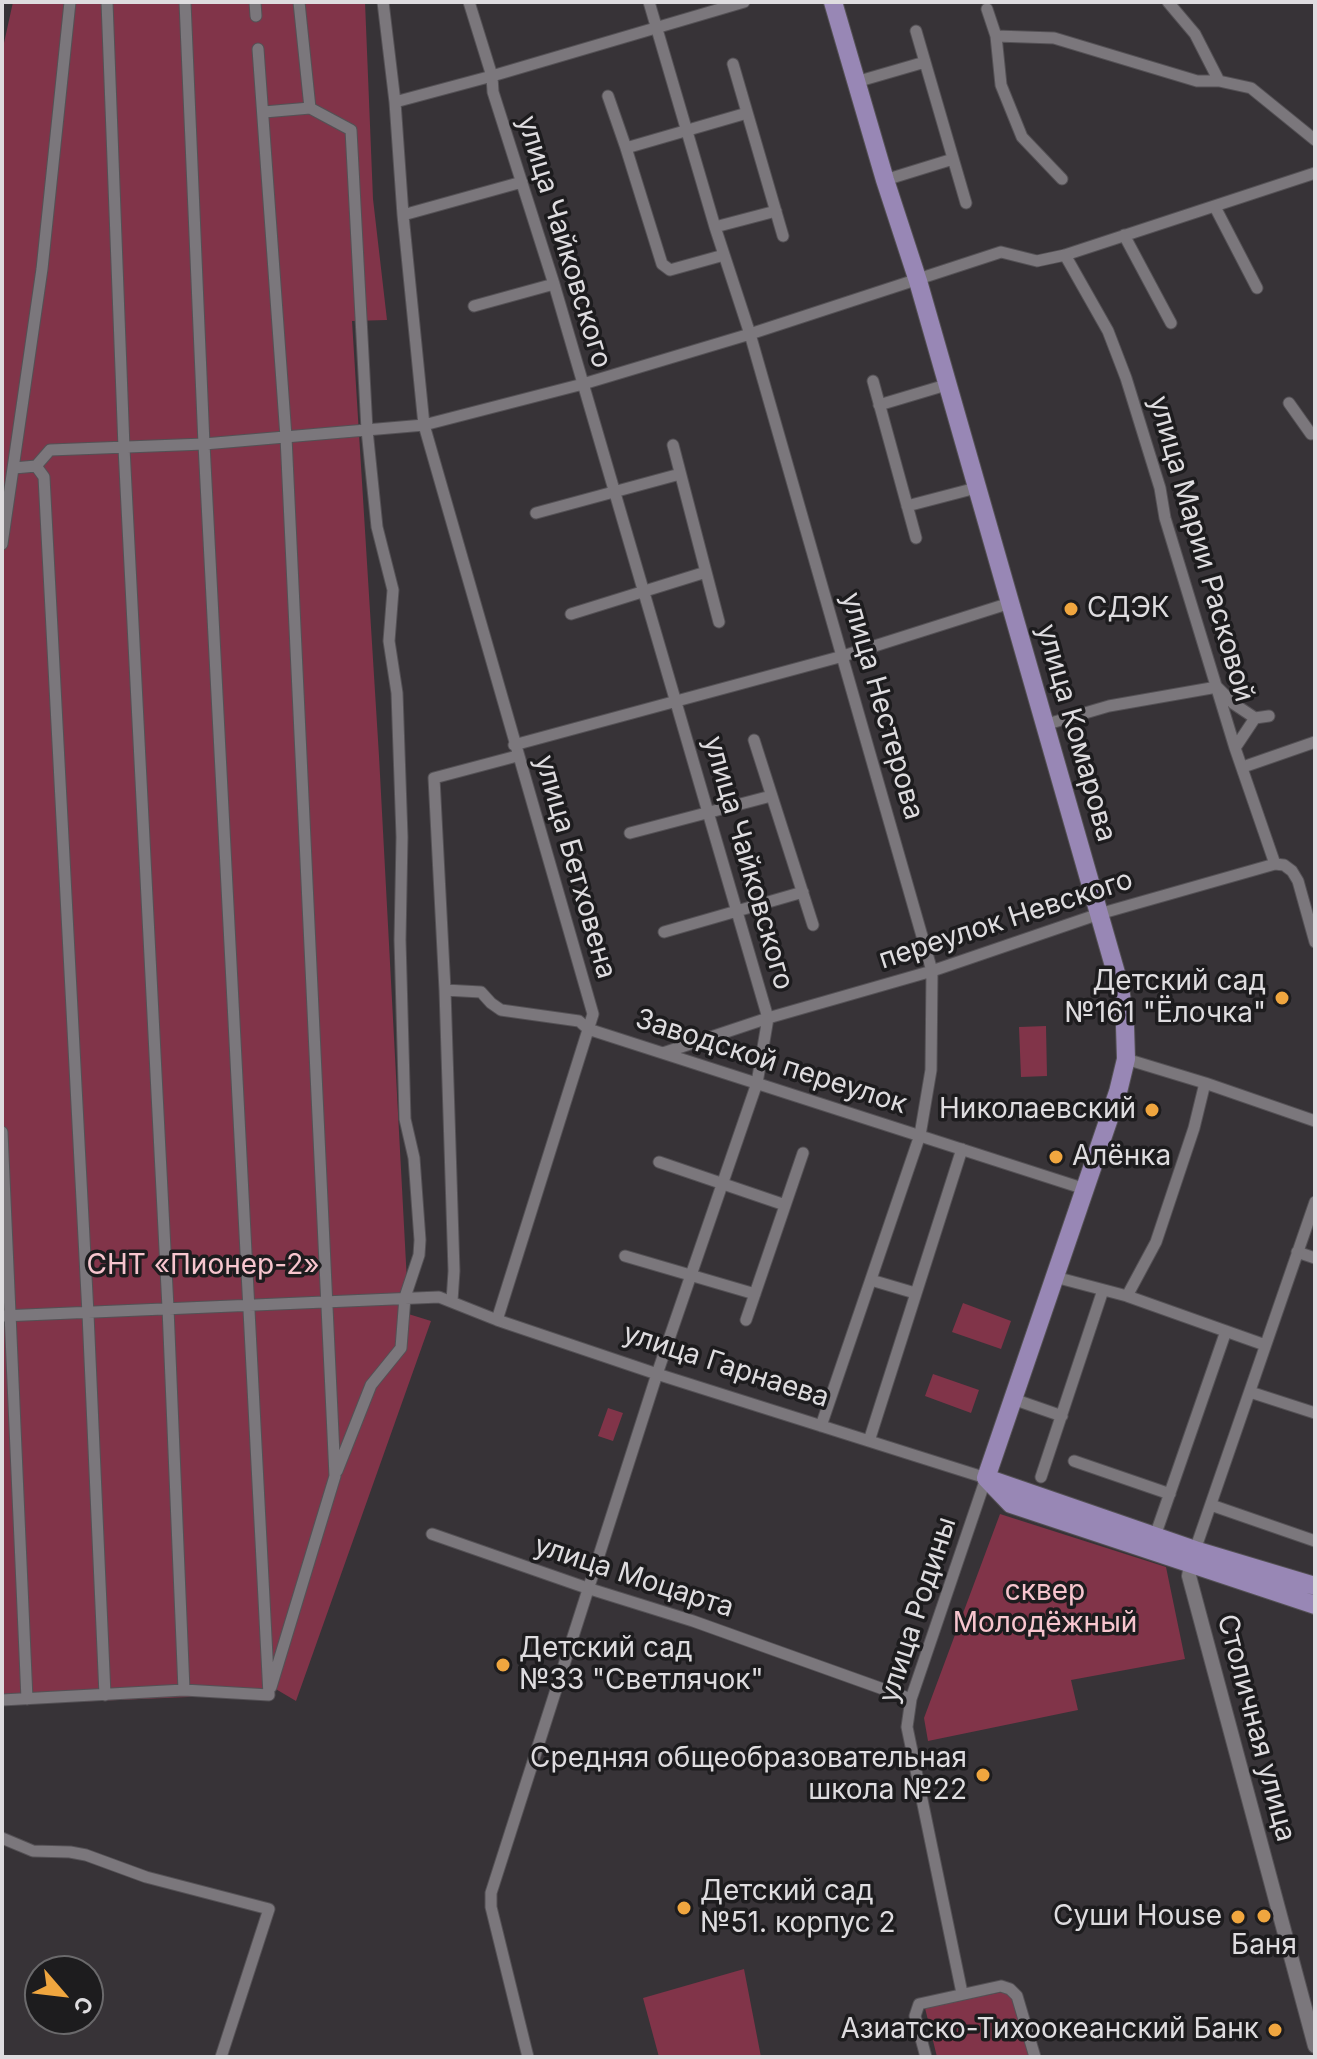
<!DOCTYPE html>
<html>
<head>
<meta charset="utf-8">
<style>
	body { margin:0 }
	#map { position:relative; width:1317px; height:2059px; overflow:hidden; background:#373337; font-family:Inter,sans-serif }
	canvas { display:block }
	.frame { position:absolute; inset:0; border:4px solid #dedcdf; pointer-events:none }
	.north { position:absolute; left:24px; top:1955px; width:80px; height:80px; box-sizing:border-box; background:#1d1c1e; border:2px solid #6a696b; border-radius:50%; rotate:118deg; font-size:22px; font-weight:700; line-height:32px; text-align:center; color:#dedcdf }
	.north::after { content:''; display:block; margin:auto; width:28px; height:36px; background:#f0a63f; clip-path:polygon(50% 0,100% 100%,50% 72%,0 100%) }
</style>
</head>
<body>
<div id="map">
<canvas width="1317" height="2059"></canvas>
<div class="frame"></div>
<div class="north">С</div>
</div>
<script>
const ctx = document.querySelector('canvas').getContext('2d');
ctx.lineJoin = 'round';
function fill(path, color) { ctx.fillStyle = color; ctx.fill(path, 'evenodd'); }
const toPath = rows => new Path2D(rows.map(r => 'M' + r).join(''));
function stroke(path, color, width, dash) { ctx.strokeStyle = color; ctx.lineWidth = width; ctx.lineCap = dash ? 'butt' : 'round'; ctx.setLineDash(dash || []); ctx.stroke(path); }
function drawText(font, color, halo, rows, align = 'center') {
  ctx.font = font + ' Inter,sans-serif'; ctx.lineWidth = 7; ctx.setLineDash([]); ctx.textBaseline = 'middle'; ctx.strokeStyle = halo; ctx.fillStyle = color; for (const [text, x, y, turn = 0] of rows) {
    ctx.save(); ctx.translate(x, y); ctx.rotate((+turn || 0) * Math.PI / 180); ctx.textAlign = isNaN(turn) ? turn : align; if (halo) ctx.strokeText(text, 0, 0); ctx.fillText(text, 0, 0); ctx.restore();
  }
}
fill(toPath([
	[13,2,365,2,373,199,387,320,352,321,379,756,407,1282,402,1312,431,1321,296,1701,274,1688,258,1694,2,1705,2,52],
	[1046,1026,1047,1076,1021,1077,1019,1027],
	[963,1303,1011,1321,1001,1349,952,1332],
	[933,1374,979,1390,971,1413,925,1396],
	[608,1408,623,1413,613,1441,598,1436],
	[1000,1514,1166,1567,1185,1659,1071,1680,1078,1710,928,1741,924,1718],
	[744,1969,761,2057,659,2057,643,1998],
	[1012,1990,1030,2057,937,2057,925,2008]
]), '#813449');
const minor = toPath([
	[107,2,124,448,168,1308,184,1690],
	[185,2,204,444,269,1695],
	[255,2,256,16],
	[299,2,310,108,351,130,367,430,377,527,393,590,389,641,397,693,402,837,400,940,405,1119,414,1158,420,1240,419,1255,405,1297,401,1348,371,1385,337,1471],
	[383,2,395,102,403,215,424,425,593,1014,497,1320],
	[469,2,492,76,493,92,554,284,768,1018,757,1083,657,1374,491,1893,491,1907,528,2057],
	[649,2,715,227,750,334,932,971,931,1070,920,1135,821,1426],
	[1168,2,1195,34,1219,81],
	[987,9,996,36,1001,85,1022,137,1062,179],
	[916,31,966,203],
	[996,36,1054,38,1197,81,1219,81,1251,88,1315,140],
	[258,49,286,437,335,1476,271,1687],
	[733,64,783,236],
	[856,82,925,62],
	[608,96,626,148],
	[395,102,492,76,744,2],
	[264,112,310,108],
	[885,180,953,159],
	[1215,207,1257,288],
	[403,215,522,182],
	[715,227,776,211],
	[1124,235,1171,323],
	[724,255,670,270,662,264,626,148,747,113],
	[1065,255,1108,331,1126,378,1160,488,1165,518,1235,748,1275,864],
	[474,306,554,284],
	[873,381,916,538],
	[1289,403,1311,434],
	[879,405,946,385],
	[673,445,719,622],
	[36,466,44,477,88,1314,105,1695],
	[14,468,36,466,50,450,204,444,424,425,583,384,750,334,1001,252,1037,261,1065,255,1315,173],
	[907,506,976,488],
	[536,513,680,474],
	[2,544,42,269,70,2],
	[571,614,706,572],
	[1044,725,1109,706,1217,687,1234,704,1255,718,1269,716],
	[754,740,813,925],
	[514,745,843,656,1010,603],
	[1235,748,1255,718],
	[1243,767,1315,742],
	[630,833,771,796],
	[664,932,803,892],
	[445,990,481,992,491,1003,501,1010,579,1021,588,1029,1085,1189],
	[663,1053,768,1018,932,971,1099,914,1275,864,1284,865,1292,871,1298,881,1315,942],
	[1126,1059,1205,1083,1315,1121],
	[2,1132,27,1699],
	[659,1162,785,1205],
	[1297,1252,1315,1258],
	[625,1256,755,1294],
	[1055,1277,1127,1296,1265,1345],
	[871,1280,915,1293],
	[1127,1296,1156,1242,1194,1128,1205,1083],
	[452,1301,454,1271,445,990,434,778,517,756],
	[2,1316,439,1297,497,1320,657,1374,986,1478,911,1699,907,1727,962,1993],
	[746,1320,803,1153],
	[1250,1392,1315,1413],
	[1013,1399,1062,1416],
	[869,1441,962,1149],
	[1074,1461,1170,1494],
	[1041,1477,1103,1290],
	[1211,1505,1315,1541],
	[432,1534,587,1588,693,1621,911,1699],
	[1155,1536,1226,1331],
	[1195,1550,1315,1202],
	[2,1700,184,1690,269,1695],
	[2,1838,33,1851,70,1852,86,1855,146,1877,269,1909,221,2057],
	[926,2057,915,2016,919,2004,1001,1986,1010,1989,1017,1996,1035,2057]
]);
const tertiary = toPath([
	[1193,1555,1189,1576,1315,2046]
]);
const primary = toPath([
	[833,2,885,180,918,281,1120,987,1125,1026,1126,1059,1118,1092,986,1478],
	[986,1478,1011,1504,1315,1605],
	[989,1479,1195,1550,1315,1586]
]);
stroke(minor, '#545155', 13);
stroke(tertiary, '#545155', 16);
stroke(primary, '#545155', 20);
stroke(minor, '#7b777c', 11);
stroke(tertiary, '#7b777c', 14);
stroke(primary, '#9887b5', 18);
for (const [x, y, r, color] of [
	[1071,609,8,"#f0a63f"],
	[1282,998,8,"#f0a63f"],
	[1152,1110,8,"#f0a63f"],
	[1056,1157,8,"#f0a63f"],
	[503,1665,8,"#f0a63f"],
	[983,1775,8,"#f0a63f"],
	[684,1908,8,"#f0a63f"],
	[1264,1916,8,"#f0a63f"],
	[1238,1917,8,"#f0a63f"],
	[1275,2030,8,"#f0a63f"]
]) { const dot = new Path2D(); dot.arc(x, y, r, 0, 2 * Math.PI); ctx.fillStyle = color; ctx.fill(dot); stroke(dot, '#1d1c1e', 3); }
drawText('28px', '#dedcdf', '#1d1c1e', [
	["улица Чайковского",564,242,73],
	["улица Марии Расковой",1201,549,74],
	["улица Нестерова",882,706,74],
	["улица Комарова",1076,733,74],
	["улица Чайковского",748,863,74],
	["улица Бетховена",575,867,74],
	["переулок Невского",1006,920,-18],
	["Заводской переулок",771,1062,18],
	["улица Гарнаева",726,1366,18],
	["улица Моцарта",634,1577,18],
	["улица Родины",918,1610,-72],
	["Столичная улица",1256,1728,75]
]);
drawText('28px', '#dedcdf', '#1d1c1e', [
	["СДЭК",1087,609,"left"],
	["Детский сад",1266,982],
	["№161 \"Ёлочка\"",1266,1014],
	["Николаевский",1136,1110],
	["Алёнка",1072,1157,"left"],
	["Детский сад",519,1649,"left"],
	["№33 \"Светлячок\"",519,1681,"left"],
	["Средняя общеобразовательная",967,1759],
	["школа №22",967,1791],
	["Детский сад",700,1892,"left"],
	["№51. корпус 2",700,1924,"left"],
	["Суши House",1222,1917],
	["Баня",1264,1946,"center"],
	["Азиатско-Тихоокеанский Банк",1259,2030]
], 'right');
drawText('28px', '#f7c5ce', '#1d1c1e', [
	["СНТ «Пионер-2»",203,1266],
	["сквер",1045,1592],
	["Молодёжный",1045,1624]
]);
</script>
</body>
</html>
